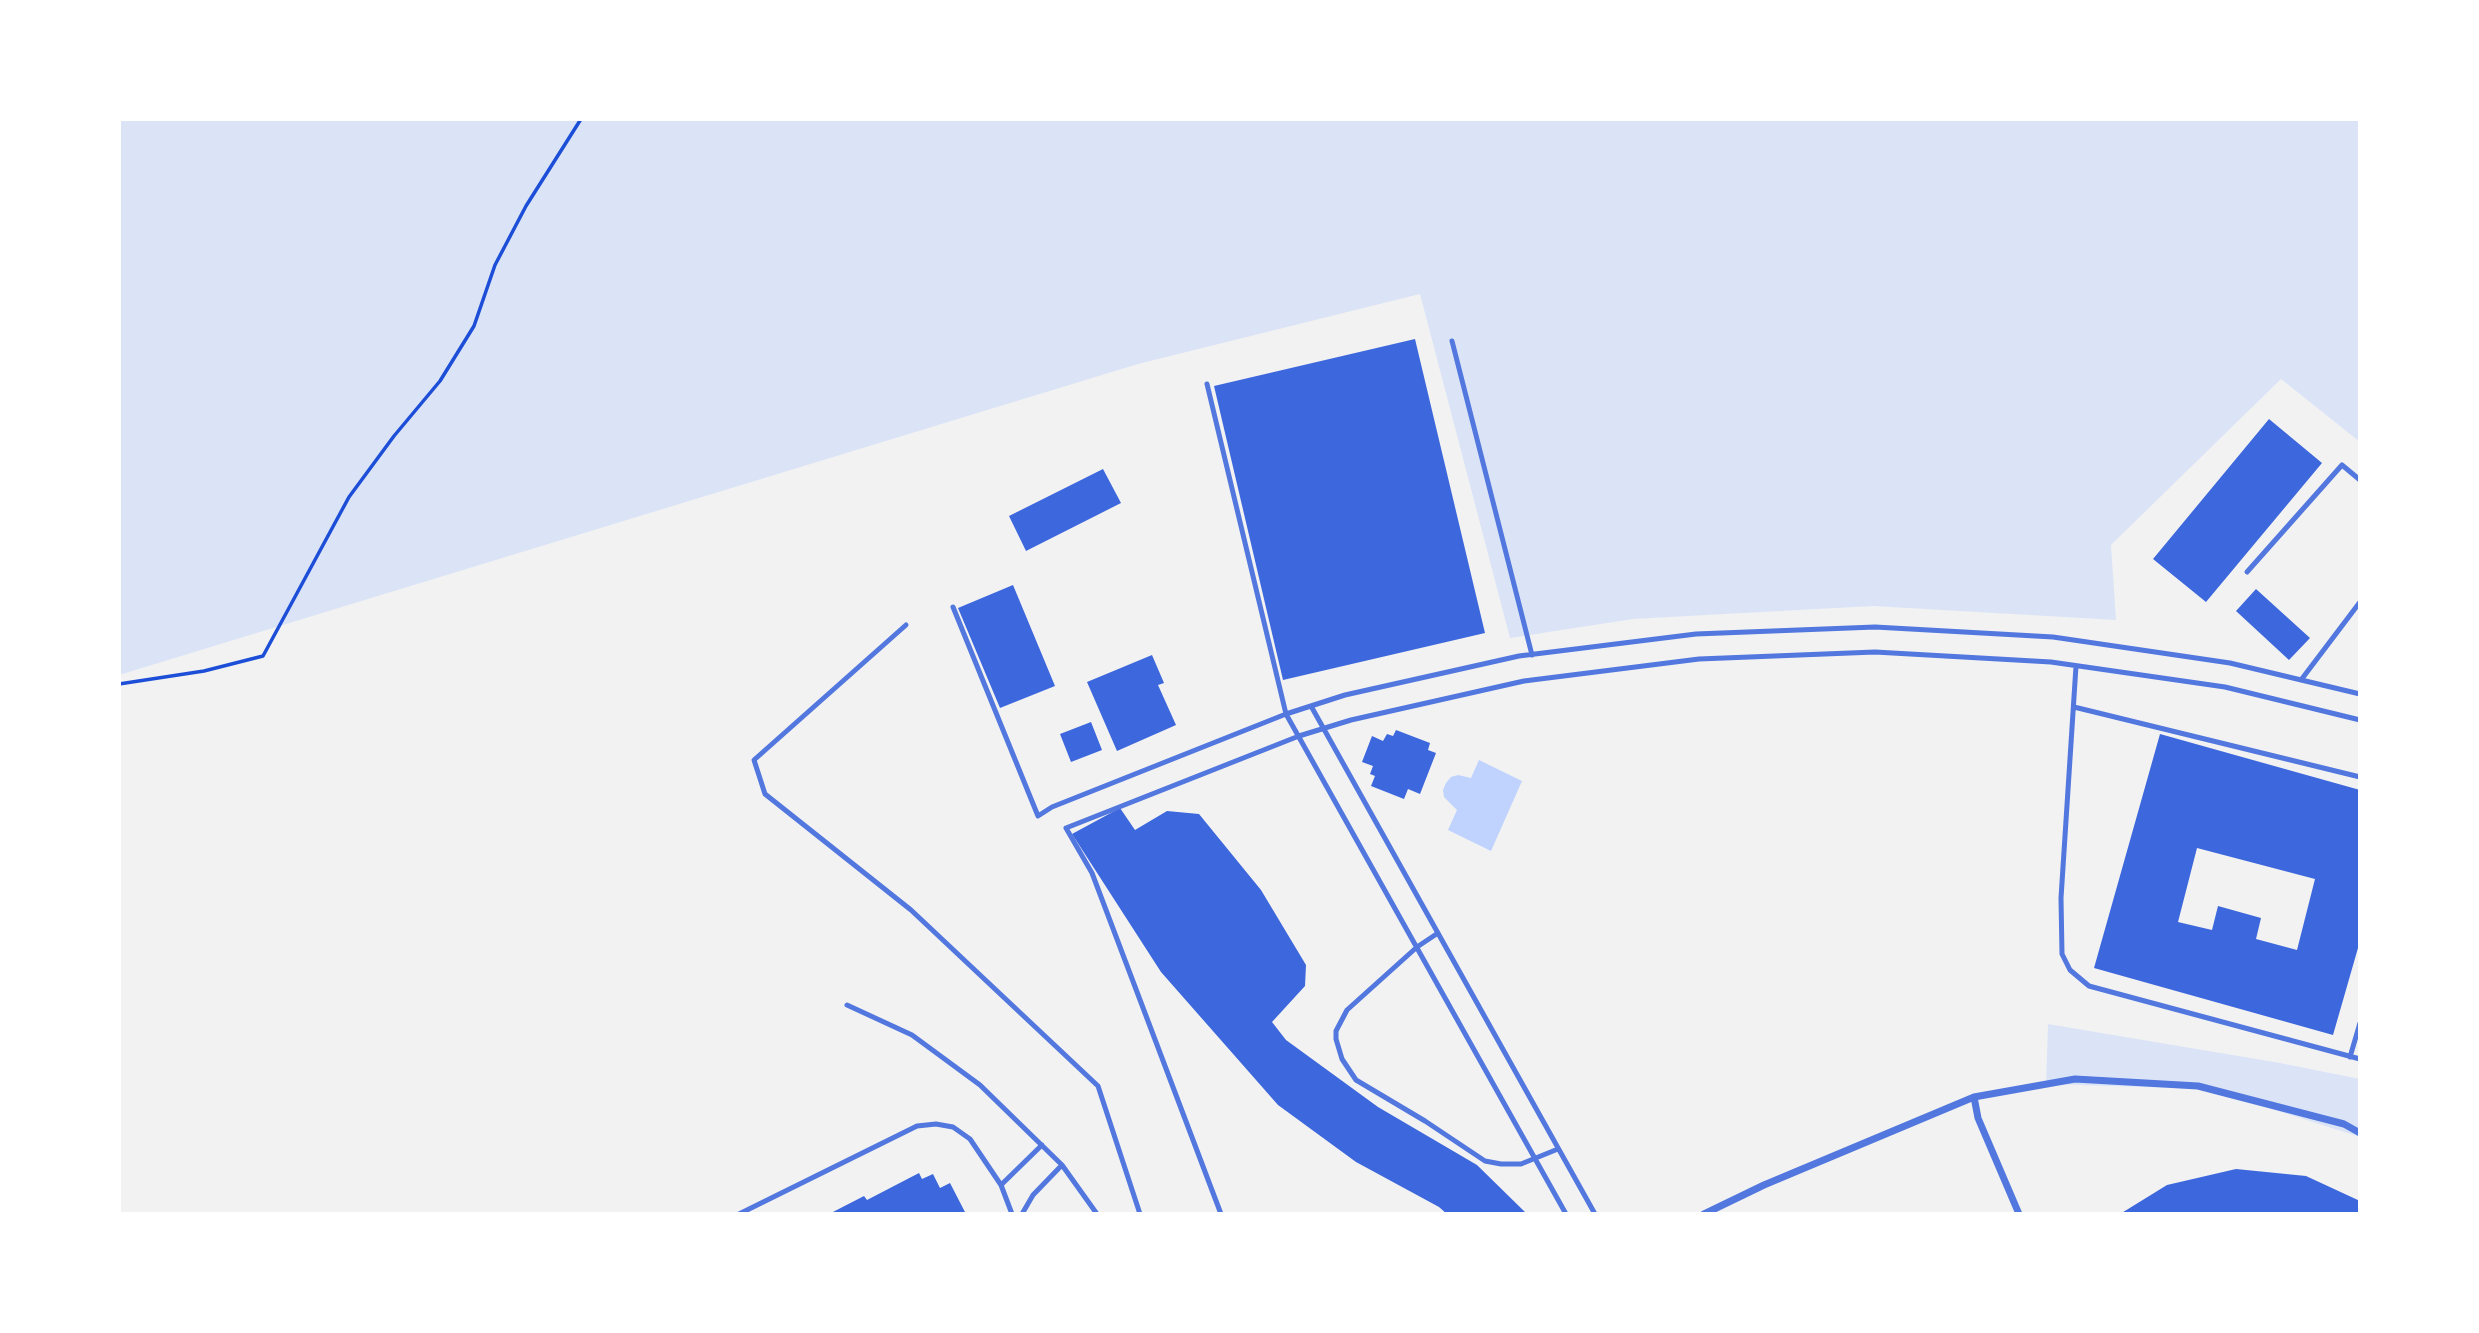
<!DOCTYPE html>
<html>
<head>
<meta charset="utf-8">
<style>
	body { margin:0 }
	#map { position:relative; width:2479px; height:1333px; overflow:hidden; background:#f2f2f2; font-family:Mulish,sans-serif }
	canvas { display:block }
	.frame { position:absolute; inset:0; border:121px solid #fff; pointer-events:none }
</style>
</head>
<body>
<div id="map">
<canvas width="2479" height="1333"></canvas>
<div class="frame"></div>
</div>
<script>
const ctx = document.querySelector('canvas').getContext('2d');
ctx.lineJoin = 'round';
function fill(path, color) { ctx.fillStyle = color; ctx.fill(path, 'evenodd'); }
const toPath = rows => new Path2D(rows.map(r => 'M' + r).join(''));
function stroke(path, color, width, dash) { ctx.strokeStyle = color; ctx.lineWidth = width; ctx.lineCap = dash ? 'butt' : 'round'; ctx.setLineDash(dash || []); ctx.stroke(path); }
fill(toPath([
	[119,119,2360,119,2360,442,2281,379,2111,545,2116,620,1873,606,1633,619,1510,638,1420,294,1138,364,119,675],
	[2048,1024,2280,1063,2360,1079,2360,1137,2209,1089,2046,1084]
]), '#dbe4f7');
fill(toPath([
	[1479,760,1522,781,1491,851,1448,830,1457,810,1444,797,1443,790,1446,783,1451,777,1458,775,1471,778]
]), '#bfd3fe');
fill(toPath([
	[1415,339,1485,633,1283,680,1214,386],
	[2269,419,2322,463,2206,602,2153,559],
	[1103,469,1121,503,1026,551,1009,516],
	[1013,585,1055,686,1000,708,958,608],
	[2256,589,2310,638,2289,660,2236,611],
	[1152,655,1164,683,1158,685,1176,725,1117,751,1087,682],
	[1091,722,1102,750,1071,762,1060,734],
	[1396,730,1430,743,1428,750,1436,753,1420,794,1408,789,1404,799,1371,786,1375,776,1370,774,1373,766,1362,762,1372,736,1383,741,1387,734,1393,736],
	[2160,734,2360,790,2360,941,2333,1035,2094,968],
	[2197,848,2315,879,2297,950,2256,939,2261,918,2218,906,2212,930,2178,922],
	[1120,808,1135,830,1167,811,1199,814,1261,890,1306,965,1305,986,1272,1022,1286,1040,1378,1107,1477,1165,1527,1214,1447,1214,1439,1207,1356,1162,1278,1105,1161,972,1072,834],
	[2236,1169,2306,1176,2360,1201,2360,1214,2120,1214,2167,1185],
	[919,1173,922,1179,933,1174,940,1188,950,1183,966,1214,829,1214,864,1196,867,1200]
]), '#3d67dc');
stroke(toPath([
	[119,684,204,671,263,656,349,497,394,436,440,381,474,326,495,265,526,206,581,119]
]), '#1d4ed8', 3.5);
stroke(toPath([
	[1452,341,1532,655],
	[1207,384,1286,714,1566,1214],
	[2247,572,2342,465,2360,480],
	[953,607,1038,816,1052,807,1286,714,1345,695,1519,656,1696,634,1875,627,2053,637,2230,663,2360,694],
	[906,625,754,760,765,794,911,910,1098,1086,1140,1214],
	[2076,666,2061,898,2062,954,2070,970,2089,986,2360,1059],
	[2301,680,2360,602],
	[1311,706,1595,1214],
	[2074,707,2360,777],
	[1438,933,1417,947,1347,1010,1336,1031,1336,1039,1342,1059,1356,1080,1425,1121,1485,1161,1501,1164,1521,1164,1558,1149],
	[847,1005,912,1035,980,1085,1062,1165,1097,1214],
	[2350,1057,2360,1023],
	[1001,1185,1042,1145],
	[739,1214,917,1126,936,1124,953,1127,970,1139,1001,1185,1012,1214],
	[1022,1214,1033,1195,1062,1165],
	[1221,1214,1092,873,1066,828,1299,736,1351,720,1524,681,1699,659,1875,652,2051,662,2225,687,2360,720]
]), '#5277de', 5);
stroke(toPath([
	[1974,1097,1978,1118,2019,1214],
	[1704,1214,1764,1185,1974,1097,2075,1079,2198,1086,2344,1124,2360,1133]
]), '#5277de', 7);
</script>
</body>
</html>
